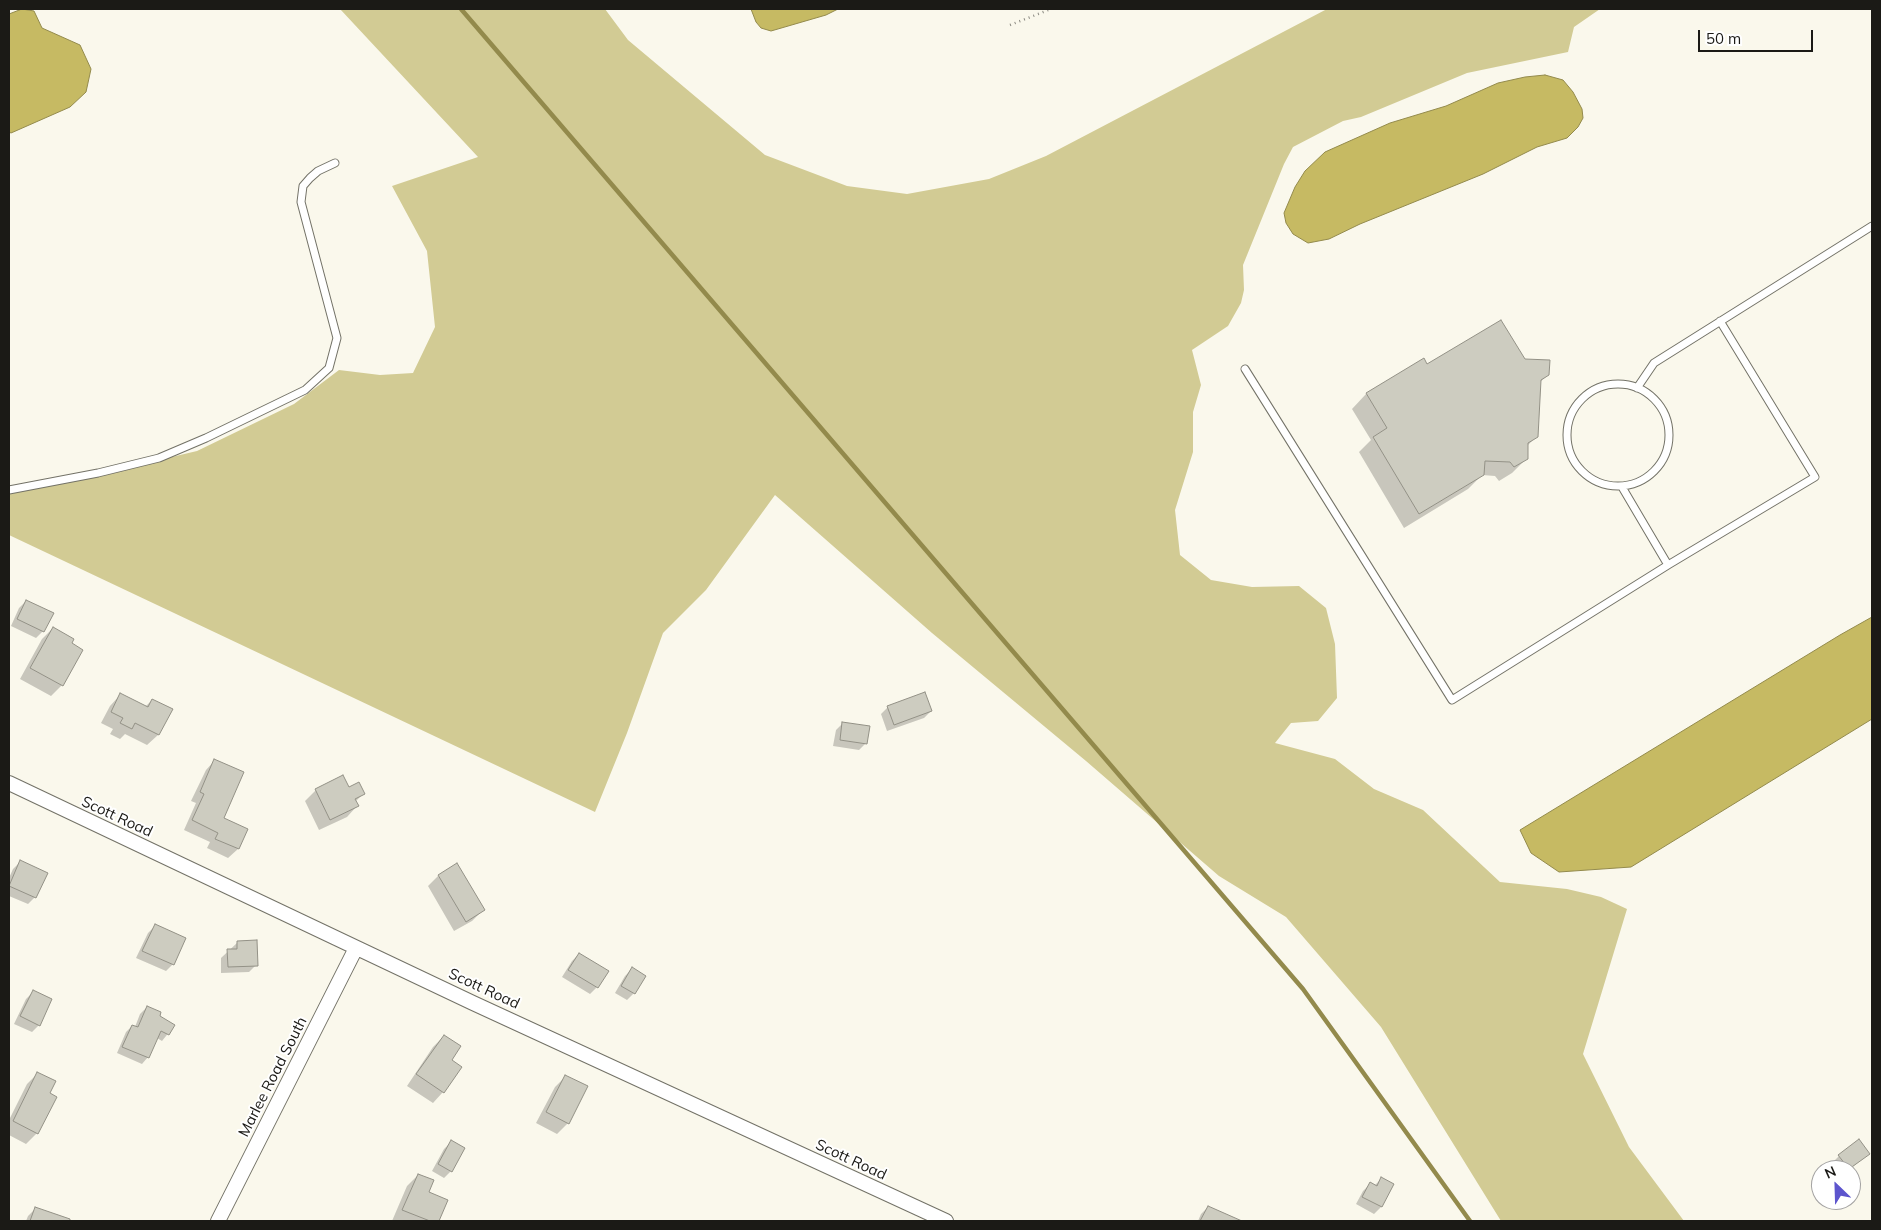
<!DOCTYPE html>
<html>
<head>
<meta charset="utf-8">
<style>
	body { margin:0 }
	#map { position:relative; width:1881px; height:1230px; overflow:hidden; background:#faf8ec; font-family:Mulish,sans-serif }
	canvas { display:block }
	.frame { position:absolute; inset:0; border:10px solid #1b1a16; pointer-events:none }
	.north { position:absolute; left:1811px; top:1160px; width:50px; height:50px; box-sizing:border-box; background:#fff; border:1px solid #a4a3a2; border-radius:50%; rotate:336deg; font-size:14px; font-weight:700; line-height:20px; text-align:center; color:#1b1a16 }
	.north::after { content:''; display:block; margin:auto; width:18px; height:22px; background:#5d55cd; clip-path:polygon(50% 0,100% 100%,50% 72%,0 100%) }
	.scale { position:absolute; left:1698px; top:30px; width:115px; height:22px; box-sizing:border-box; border:2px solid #1b1a16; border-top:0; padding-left:6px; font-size:15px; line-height:18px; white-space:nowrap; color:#1b1a16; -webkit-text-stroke:4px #fff; paint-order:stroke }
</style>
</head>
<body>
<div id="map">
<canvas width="1881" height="1230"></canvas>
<div class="frame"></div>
<div class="north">N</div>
<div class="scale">50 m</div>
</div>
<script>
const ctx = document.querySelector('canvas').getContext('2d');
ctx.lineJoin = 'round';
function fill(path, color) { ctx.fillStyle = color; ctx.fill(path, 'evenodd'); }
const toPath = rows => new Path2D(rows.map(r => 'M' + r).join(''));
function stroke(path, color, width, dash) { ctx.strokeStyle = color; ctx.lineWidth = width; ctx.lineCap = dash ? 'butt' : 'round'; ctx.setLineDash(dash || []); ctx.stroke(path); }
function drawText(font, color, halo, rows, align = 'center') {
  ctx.font = font + ' Mulish,sans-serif'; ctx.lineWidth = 4; ctx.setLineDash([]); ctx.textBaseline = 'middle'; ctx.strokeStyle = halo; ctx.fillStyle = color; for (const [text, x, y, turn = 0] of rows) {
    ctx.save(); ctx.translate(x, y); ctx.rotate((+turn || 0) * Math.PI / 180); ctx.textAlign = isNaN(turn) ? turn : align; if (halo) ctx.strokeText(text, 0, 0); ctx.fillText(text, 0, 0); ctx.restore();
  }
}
fill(toPath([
	[340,9,605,9,628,40,765,155,847,186,907,194,989,179,1046,156,1327,9,1600,9,1574,27,1568,52,1467,73,1361,117,1343,121,1293,147,1284,164,1243,265,1244,290,1241,303,1228,326,1192,350,1201,385,1193,412,1193,452,1175,510,1180,555,1211,580,1252,587,1299,586,1326,608,1335,644,1337,698,1318,721,1291,723,1275,743,1335,759,1374,789,1423,810,1500,882,1567,889,1601,897,1627,909,1583,1054,1629,1147,1684,1221,1501,1221,1381,1027,1286,917,1219,876,1086,761,932,633,775,495,706,590,663,633,627,733,595,812,9,535,9,492,66,482,197,451,294,404,339,370,380,375,413,373,435,327,427,251,392,186,478,157]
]), '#d2cb94');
const water = toPath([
	[22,9,34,11,42,28,80,45,91,69,86,92,70,107,11,133,9,132,9,14,22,9],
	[751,9,838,9,826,15,771,31,761,28,756,22,751,9],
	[1545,75,1563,80,1573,92,1582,109,1583,118,1578,127,1567,138,1537,147,1483,174,1360,224,1329,239,1308,243,1293,234,1286,223,1284,213,1295,187,1305,171,1325,152,1390,123,1446,106,1498,83,1525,77,1545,75],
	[1872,617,1872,719,1631,867,1559,872,1531,853,1520,830,1840,635,1872,617]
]);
fill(water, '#c6ba63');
stroke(water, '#938a4c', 1);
fill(toPath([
	[1423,360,1427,366,1524,360,1548,375,1539,383,1537,436,1527,446,1527,458,1512,473,1499,481,1495,476,1482,475,1468,489,1404,528,1359,452,1371,440,1352,409,1366,394],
	[26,601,43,631,36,638,11,626,19,608],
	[53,628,62,685,51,696,20,679,42,639],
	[120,695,145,707,152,700,171,710,158,735,147,745,125,734,120,739,110,734,113,729,101,723,110,706],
	[888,707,931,711,924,718,887,731,881,714],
	[843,723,866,743,859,750,833,746,836,730],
	[215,760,223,819,246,829,238,849,228,858,207,848,210,842,184,830,196,803,191,801,206,770],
	[348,789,363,794,355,802,357,806,347,817,319,830,305,801,316,790],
	[20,862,35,897,28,904,9,896,9,878,13,869],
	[438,876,483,910,472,921,454,931,428,886],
	[155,926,173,964,166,971,136,958,148,933],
	[238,942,256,965,249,972,221,973,221,958],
	[579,954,597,987,590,994,562,977,572,961],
	[632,969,644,976,634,993,627,1000,615,993,625,976],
	[33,992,39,1025,32,1032,14,1024,26,999],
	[147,1007,158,1017,174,1026,162,1041,157,1038,148,1057,142,1064,117,1053,126,1032,132,1026,135,1027,140,1014],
	[444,1036,450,1060,443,1092,433,1103,407,1086,433,1047],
	[38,1073,48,1094,37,1133,26,1144,9,1135,9,1120,27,1084],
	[566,1076,568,1123,557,1134,536,1123,555,1087],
	[451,1142,451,1171,444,1178,432,1171,444,1149],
	[1868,1154,1849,1170,1837,1170,1832,1163,1839,1156],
	[418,1175,428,1192,446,1200,438,1221,392,1221,407,1186],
	[1381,1179,1392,1185,1381,1207,1374,1214,1356,1204,1363,1191,1370,1184,1374,1186],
	[1208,1207,1239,1221,1198,1221,1201,1214],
	[35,1209,55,1215,52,1221,26,1221,28,1216]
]), '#0003');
stroke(toPath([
	[461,9,1303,989,1470,1221]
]), '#938a4c', 4.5);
const building = toPath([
	[1501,320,1525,359,1550,360,1549,375,1541,380,1538,437,1528,443,1528,459,1514,467,1510,462,1485,461,1484,475,1419,514,1373,437,1387,428,1366,393,1424,358,1427,364,1501,320],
	[26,600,54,613,44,632,17,619,26,600],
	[53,627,74,639,72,643,83,650,63,686,30,668,53,627],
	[925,692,932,711,894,725,887,706,925,692],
	[120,693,148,707,152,699,173,709,159,735,135,723,132,729,120,723,123,718,111,712,120,693],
	[842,722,870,726,867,744,840,740,842,722],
	[214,759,244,772,224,818,248,829,239,849,215,839,218,833,192,820,204,794,200,792,214,759],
	[343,775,349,787,359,782,365,794,355,799,359,806,330,820,315,789,343,775],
	[20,860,48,873,36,898,9,886,20,860],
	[457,863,485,910,466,922,438,875,457,863],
	[155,924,186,938,174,965,142,951,155,924],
	[257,940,258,966,228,967,227,949,237,949,237,941,257,940],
	[579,953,609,971,598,988,568,970,579,953],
	[632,967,646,976,635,994,621,986,632,967],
	[33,990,52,999,40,1026,20,1016,33,990],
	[147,1006,161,1012,160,1016,175,1025,169,1035,161,1031,149,1058,122,1047,132,1025,138,1027,147,1006],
	[444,1035,461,1046,452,1060,462,1067,444,1093,416,1074,444,1035],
	[37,1072,56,1081,50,1093,57,1097,38,1134,13,1121,37,1072],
	[565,1075,588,1086,569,1124,546,1112,565,1075],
	[1859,1139,1870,1154,1849,1169,1838,1155,1859,1139],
	[451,1140,465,1148,452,1172,438,1164,451,1140],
	[418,1174,434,1180,429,1192,448,1200,439,1221,430,1221,402,1210,418,1174],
	[1381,1177,1394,1184,1382,1207,1362,1197,1370,1182,1377,1186,1381,1177],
	[1208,1206,1242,1221,1200,1221,1208,1206],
	[35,1207,70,1219,70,1221,30,1221,35,1207]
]);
fill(building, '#cdccc0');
stroke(building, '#939186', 1);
const service = toPath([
	[1245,369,1452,700,1668,565,1622,487],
	'1567 435a51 51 0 1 1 102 0a51 51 0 1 1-102 0Z',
	[1637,388,1654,363,1872,226],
	[9,490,98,473,159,458,206,438,305,390,329,368,337,338,301,202,303,186,310,178,318,171,335,163],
	[1668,565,1815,477,1720,321]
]);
const minor = toPath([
	[9,783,473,1003,946,1221],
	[218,1221,356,948]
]);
stroke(service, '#737267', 9);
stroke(minor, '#737267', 16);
stroke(toPath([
	[1010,25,1051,9]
]), '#8b8a82', 2.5, [1, 4]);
stroke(service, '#fff', 7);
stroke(minor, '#fff', 14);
drawText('15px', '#1b1a16', '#fff', [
	["Scott Road",117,817,25],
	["Scott Road",484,989,25],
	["Marlee Road South",273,1077,-63],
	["Scott Road",851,1160,25]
]);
</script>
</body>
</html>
